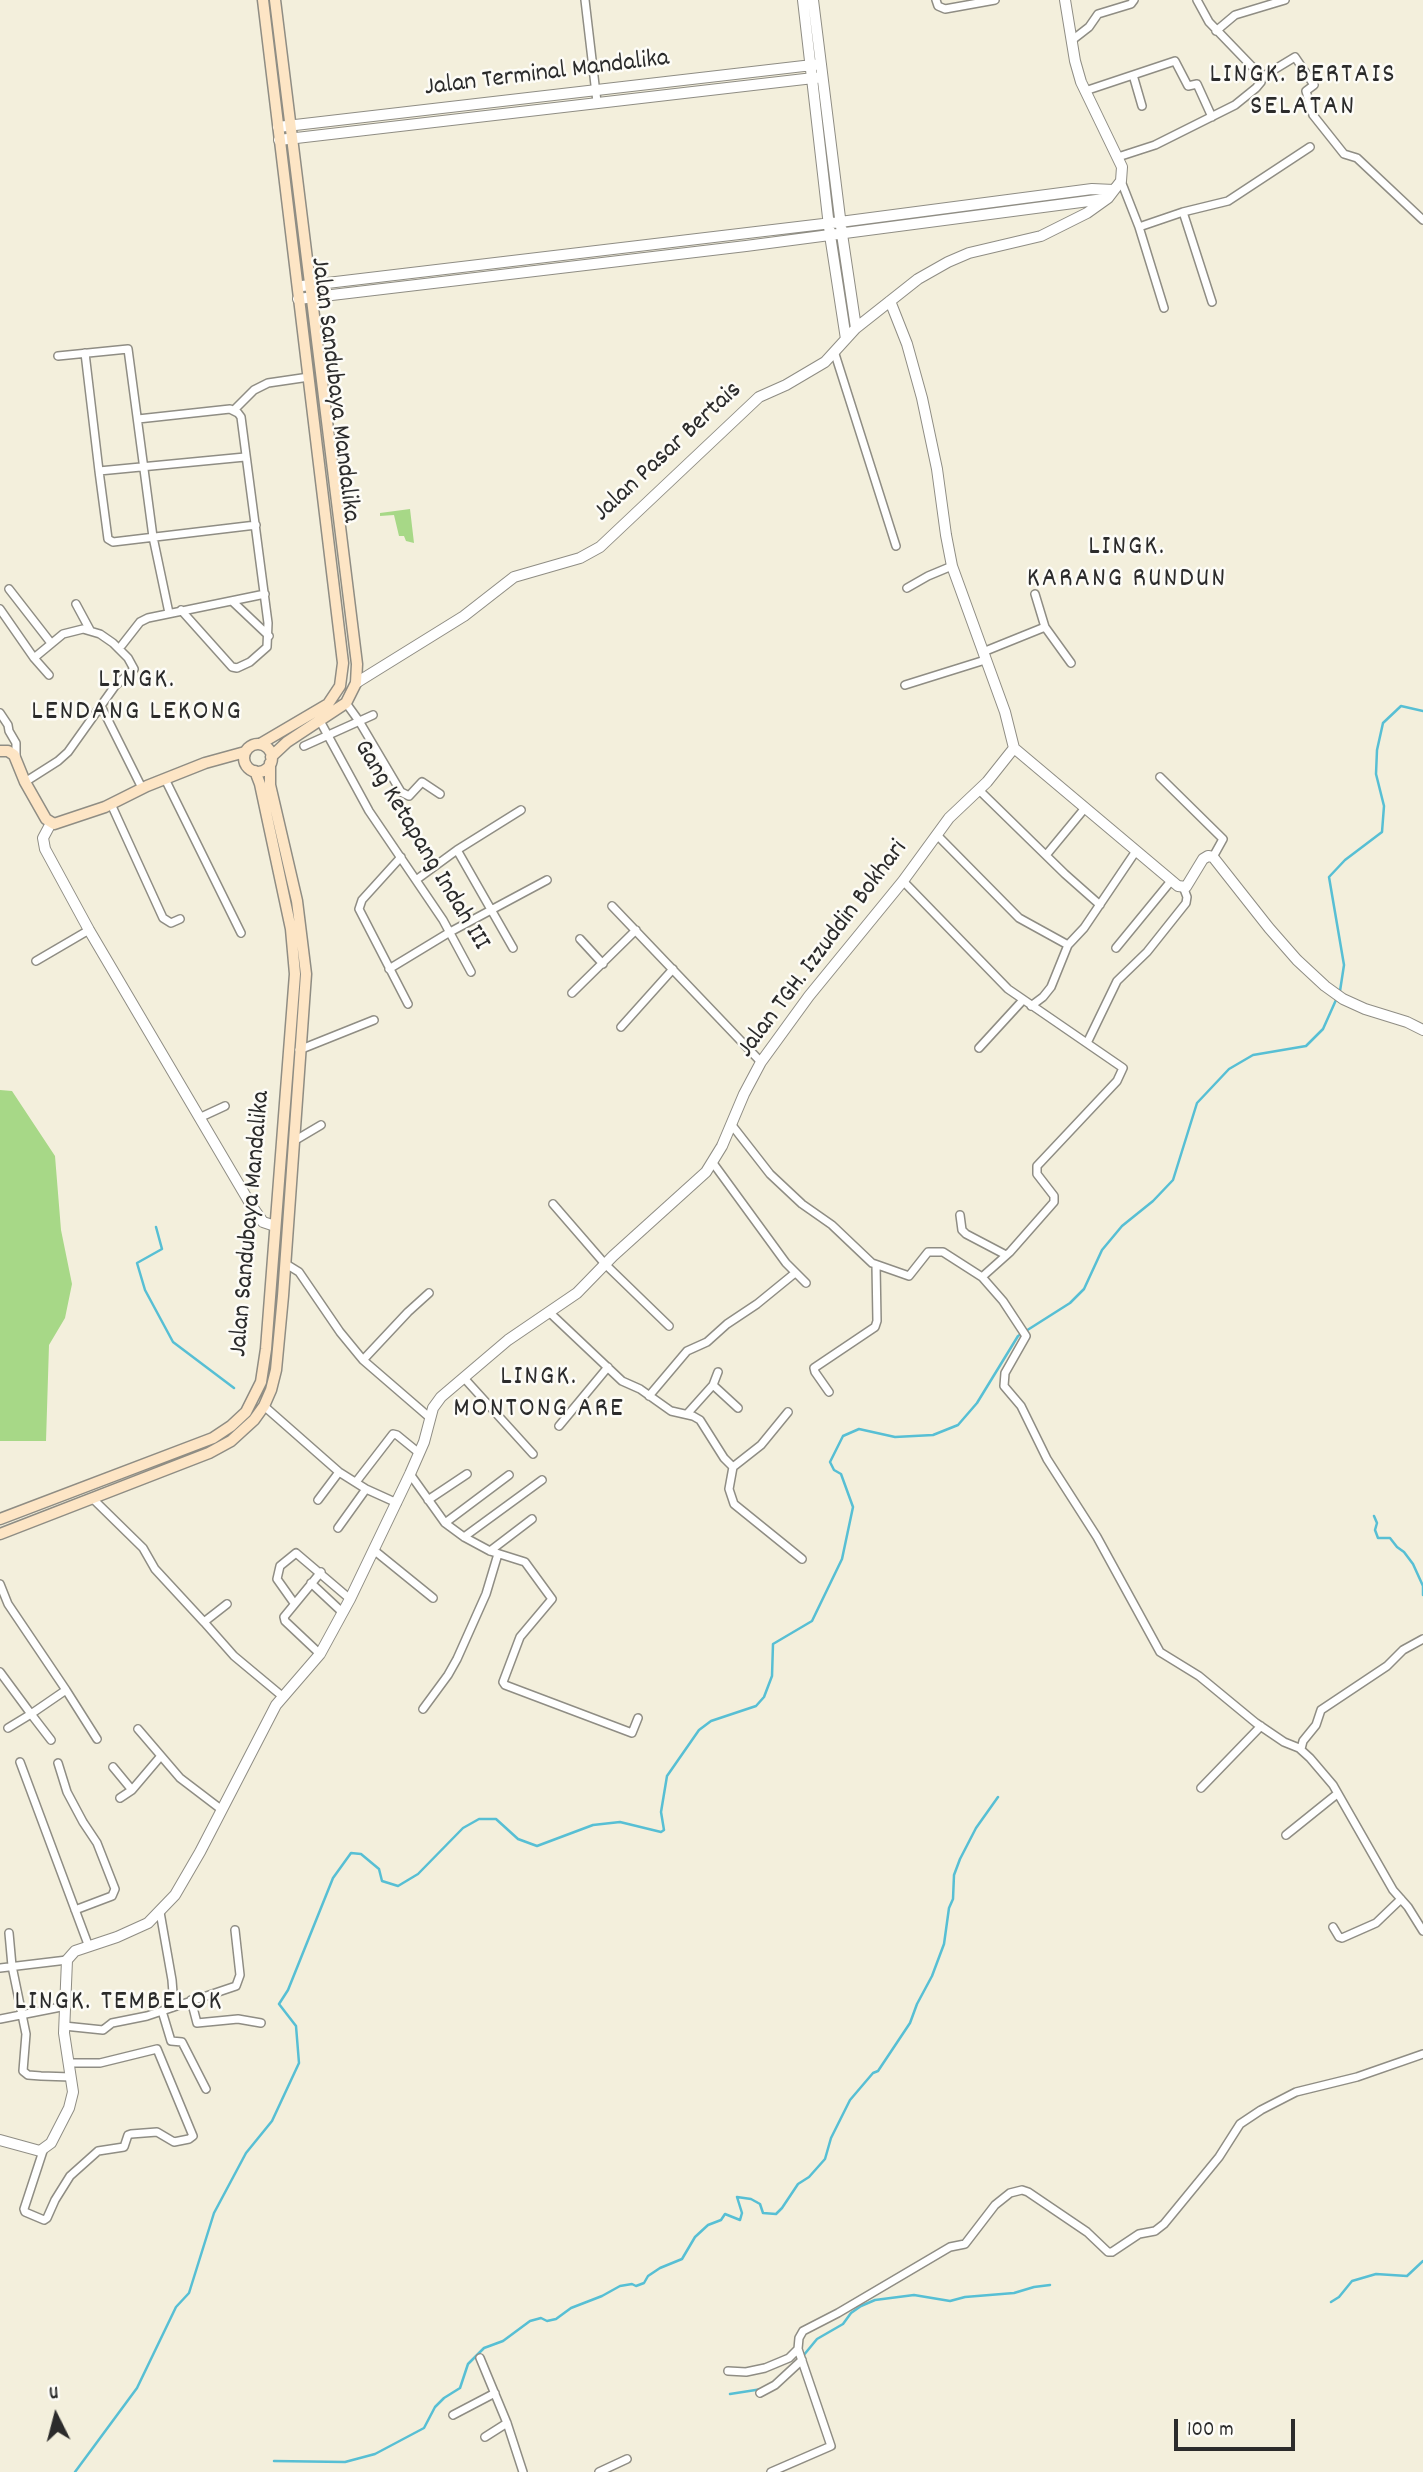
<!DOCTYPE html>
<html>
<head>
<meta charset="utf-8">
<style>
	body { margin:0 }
	#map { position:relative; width:1423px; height:2472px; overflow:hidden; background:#f3efdc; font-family:Dekko,sans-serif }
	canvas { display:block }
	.north { position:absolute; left:21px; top:2381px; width:70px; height:70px; -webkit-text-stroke:5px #fdfcf7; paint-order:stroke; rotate:354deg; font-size:19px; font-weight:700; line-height:28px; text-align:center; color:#2b2b2b }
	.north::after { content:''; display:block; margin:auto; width:24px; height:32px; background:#2b2b2b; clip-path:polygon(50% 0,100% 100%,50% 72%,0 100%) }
	.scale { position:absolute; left:1174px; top:2419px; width:121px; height:32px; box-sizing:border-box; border:4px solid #2b2b2b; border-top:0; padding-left:9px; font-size:21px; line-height:24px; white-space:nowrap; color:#2b2b2b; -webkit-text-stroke:5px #fdfcf7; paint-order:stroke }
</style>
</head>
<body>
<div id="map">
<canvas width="1423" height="2472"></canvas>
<div class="north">U</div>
<div class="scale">100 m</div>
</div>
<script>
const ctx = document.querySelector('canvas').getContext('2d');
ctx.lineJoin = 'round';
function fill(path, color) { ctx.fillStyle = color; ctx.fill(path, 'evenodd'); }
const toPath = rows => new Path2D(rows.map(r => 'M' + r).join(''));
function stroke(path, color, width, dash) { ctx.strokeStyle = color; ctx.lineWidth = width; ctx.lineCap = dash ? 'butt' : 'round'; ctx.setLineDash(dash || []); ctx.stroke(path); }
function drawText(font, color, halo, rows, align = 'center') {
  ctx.font = font + ' Dekko,sans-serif'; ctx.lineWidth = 5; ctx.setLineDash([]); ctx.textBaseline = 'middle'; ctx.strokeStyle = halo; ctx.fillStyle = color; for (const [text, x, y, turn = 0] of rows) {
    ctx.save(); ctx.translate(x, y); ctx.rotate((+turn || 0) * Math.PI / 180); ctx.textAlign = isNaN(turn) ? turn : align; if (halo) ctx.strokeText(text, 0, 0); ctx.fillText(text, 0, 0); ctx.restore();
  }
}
fill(toPath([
	[410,509,414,543,406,541,404,536,399,536,394,515,380,516,380,513],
	[0,1090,12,1091,55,1156,61,1230,72,1284,65,1318,49,1345,46,1441,0,1441]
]), '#a7d887');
stroke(toPath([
	[156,1227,162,1249,137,1263,145,1290,173,1342,234,1388],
	[1374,1516,1377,1523,1375,1530,1378,1538,1390,1538,1397,1547,1404,1552,1413,1564,1423,1586],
	[1423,1586,1423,1595],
	[1331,2302,1339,2297,1352,2281,1376,2274,1407,2276,1423,2261],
	[803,2356,817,2339,843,2324,851,2313,861,2306,875,2300,914,2295,950,2301,965,2297,1014,2293,1034,2287,1050,2285],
	[730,2394,762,2389],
	[274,2461,345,2462,375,2454,424,2428,435,2407,444,2398,460,2388,468,2364,484,2348,503,2341,530,2321,541,2318,547,2321,556,2319,571,2308,602,2296,620,2286,632,2284,636,2286,644,2283,648,2276,660,2268,682,2259,695,2237,708,2225,721,2220,725,2214,740,2220,742,2213,737,2197,751,2199,760,2204,763,2213,776,2214,782,2208,798,2184,809,2177,825,2159,831,2138,850,2100,873,2073,878,2071,910,2023,917,2004,932,1976,944,1944,949,1908,953,1899,954,1875,960,1859,976,1828,998,1797],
	[75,2472,137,2388,176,2307,189,2293,214,2213,246,2153,272,2121,299,2063,296,2026,279,2004,288,1990,333,1878,351,1853,361,1854,379,1869,382,1881,398,1886,418,1874,463,1828,479,1819,496,1819,518,1839,537,1846,593,1825,620,1822,661,1832,664,1830,661,1812,667,1776,699,1730,711,1721,756,1706,764,1697,772,1676,773,1644,812,1621,842,1559,853,1507,841,1474,834,1470,830,1462,843,1436,859,1429,895,1437,933,1435,958,1425,977,1403,1018,1336,1070,1303,1084,1289,1102,1250,1122,1226,1153,1201,1173,1180,1197,1103,1229,1069,1253,1055,1306,1046,1323,1029,1340,991,1344,965,1329,877,1345,860,1382,832,1384,806,1376,774,1377,750,1383,723,1401,706,1423,711]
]), '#57bfd4', 2.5);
const minor = toPath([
	[585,0,597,102],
	[936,0,938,6,945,9,995,0],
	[1197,0,1209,22,1262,77],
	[1216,31,1235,15,1285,0],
	[1071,41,1089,27,1098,14,1131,4,1134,0],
	[1133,75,1142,106],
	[1085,91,1175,61,1188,86,1197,84,1212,117],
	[1118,157,1155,145,1235,105,1256,88,1261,82,1262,77,1295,57,1314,85,1306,91,1313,115,1344,154,1357,158,1423,220],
	[1121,181,1139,227,1164,308],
	[1183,212,1228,201,1310,147],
	[1139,227,1183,212,1212,302],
	[85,353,99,471,245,457],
	[835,354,896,546],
	[58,356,128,349,153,537,169,613],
	[234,410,254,390,268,383,309,377],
	[138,419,230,409,238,413,241,417,268,623,267,647,250,662,237,668,232,667,181,610],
	[99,471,108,539,113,542,256,525],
	[907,588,928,576,952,566],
	[9,589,51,643],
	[232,601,269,636],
	[76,604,90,630],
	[0,609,34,658,49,675],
	[1045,627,1071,663],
	[122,645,140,622,148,618,265,594],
	[983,652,1045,627,1035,594],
	[905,685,985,660],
	[346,703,359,721,401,792,409,796,422,782,440,794],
	[101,706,142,788],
	[0,713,8,725,9,731,16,743,16,758],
	[320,721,369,811,443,920,471,972],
	[304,746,373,715],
	[1160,777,1223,839,1213,857],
	[165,779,241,933],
	[25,782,58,761,68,752,115,686,134,669,128,658,113,643,100,634,83,629,63,634,34,658],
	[979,790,1065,874,1100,905],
	[111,804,163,918,171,923,180,919],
	[937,835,1019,918,1068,945],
	[457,850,513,948],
	[1047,854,1085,808],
	[401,857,362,900,359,909,408,1004],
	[416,880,457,850,521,810],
	[903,881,1008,989,1123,1068,1117,1081,1037,1166,1037,1174,1054,1196,1054,1202,1010,1252,982,1277],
	[612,906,761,1062],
	[580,939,603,964],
	[1116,948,1171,881],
	[36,961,89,930],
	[389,969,450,932,547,880],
	[572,993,636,930],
	[1031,1006,1043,997,1051,987,1068,945,1084,928,1136,851],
	[621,1027,673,969],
	[1087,1043,1117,981,1147,952,1186,903,1187,897,1184,889],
	[979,1048,1023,1000],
	[299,1050,374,1020],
	[199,1118,225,1106],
	[731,1124,770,1174,802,1204,832,1225,872,1263,909,1276,928,1252,943,1252,982,1277,1003,1301,1026,1336,1005,1373,1004,1386,1021,1406,1047,1459,1097,1537,1160,1652,1199,1676,1256,1723,1284,1742,1299,1748,1310,1758,1333,1785,1393,1890,1408,1907,1423,1931],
	[294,1141,321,1125],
	[713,1163,786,1263,806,1283],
	[553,1204,605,1264,669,1326],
	[960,1215,962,1230,966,1234,1006,1255],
	[286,1264,299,1272,340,1332,363,1360,429,1417],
	[549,1312,622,1381,640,1389,671,1411,693,1416,700,1420,724,1458,733,1467,729,1489,734,1504,802,1559],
	[363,1360,408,1312,429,1293],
	[464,1378,533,1454],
	[713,1385,718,1372],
	[829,1392,815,1372,814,1368,875,1327,877,1321,876,1265],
	[649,1396,687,1351,707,1342,727,1324,757,1304,795,1273],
	[264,1406,339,1472,366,1489,397,1503],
	[687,1414,713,1385,738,1408],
	[559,1426,608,1367],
	[733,1467,761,1445,788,1412],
	[410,1474,445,1523,464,1537,490,1551,525,1562,552,1599,520,1637,503,1682,505,1685,632,1733,638,1718],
	[356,1482,393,1434,397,1435,419,1453],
	[92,1498,143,1548,155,1569,204,1622],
	[318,1500,339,1472],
	[428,1500,467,1474],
	[445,1523,509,1475],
	[338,1528,366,1489],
	[464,1537,542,1480],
	[375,1551,433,1598],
	[490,1551,532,1519],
	[311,1583,342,1612],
	[0,1584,8,1604,66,1690],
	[294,1603,277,1579,280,1566,296,1553,350,1599],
	[227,1604,204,1622,234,1656,282,1696],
	[320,1654,285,1621,284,1617,321,1572],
	[0,1672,31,1714,66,1690,97,1739],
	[423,1709,448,1675,457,1659,486,1594,498,1554],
	[8,1728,31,1714,51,1740],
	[138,1729,180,1778,222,1810],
	[1301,1749,1303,1741,1316,1725,1321,1710,1387,1666,1403,1650,1423,1639],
	[20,1762,89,1947],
	[58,1763,67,1792,83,1822,97,1843,115,1889,112,1896,75,1910],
	[113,1767,132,1790],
	[1201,1788,1261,1726],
	[120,1798,132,1790,160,1757],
	[1286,1835,1337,1794],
	[160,1912,172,1980,174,2006],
	[1333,1927,1339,1937,1342,1938,1376,1923,1401,1899],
	[9,1933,12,1966,26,2034,23,2071,28,2075,41,2076,71,2077],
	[0,1968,67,1960],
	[191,2000,197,2023,238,2019,261,2023],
	[162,2011,171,2041,182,2042,206,2089],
	[0,2019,66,2006],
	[64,2026,103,2030,112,2023,147,2016,236,1986,240,1975,235,1930],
	[43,2151,24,2209,25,2212,44,2220,47,2218,55,2200,70,2176,98,2151,124,2147,128,2135,131,2134,157,2132,174,2142,189,2139,193,2136,157,2049,100,2063,69,2063],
	[480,2358,507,2423,523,2472],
	[728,2371,746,2372,765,2368,789,2358,798,2349],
	[760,2393,775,2385,802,2360],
	[453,2415,495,2393],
	[485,2437,507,2423],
	[599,2472,627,2459],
	[771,2472,831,2446,798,2349,799,2338,803,2331,838,2313,950,2247,965,2244,995,2205,1010,2193,1022,2190,1028,2192,1087,2232,1108,2252,1112,2252,1139,2234,1155,2231,1164,2224,1219,2157,1240,2124,1261,2110,1296,2092,1357,2077,1423,2054]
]);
const tertiary = toPath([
	[803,0,830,235,846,339],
	[813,0,842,234,856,328],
	[278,127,821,64],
	[279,140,822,77],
	[302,286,840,222,1092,189,1114,190],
	[298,299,746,246,1104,199],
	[356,683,464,616,514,577,580,558,600,547,759,397,786,385,825,362,856,328,918,279,948,262,969,253,1041,236,1087,213,1108,198,1121,181,1122,167,1081,82,1075,61,1065,0],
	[1014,748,1178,886,1186,887,1203,859,1208,856,1213,857,1269,928,1297,960,1325,986,1343,999,1365,1009,1407,1022,1423,1030],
	[51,823,43,838,45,849,89,930,251,1205,263,1222,275,1226],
	[0,2140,40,2151,51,2143,69,2108,73,2092,64,2033,67,1960,75,1951,117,1937,148,1923,175,1895,200,1852,276,1705,320,1654,350,1599,410,1474,424,1442,433,1408,441,1397,508,1340,577,1293,613,1256,706,1172,722,1146,744,1094,761,1062,809,996,903,881,949,818,987,782,1014,748,1005,712,952,566,946,535,937,469,922,398,907,344,890,301]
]);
const secondary = toPath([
	[260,744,328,704,340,686,343,663,263,0],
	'244 758a14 14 0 1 1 28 0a14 14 0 1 1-28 0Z',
	[0,751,8,751,14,755,25,782,46,819,54,824,105,807,147,786,205,763,245,752],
	[271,757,287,742,346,703,356,683,357,664,275,0],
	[0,1519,213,1438,231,1426,246,1412,261,1382,266,1349,295,974,291,929,260,784,255,771],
	[0,1534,209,1453,231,1441,254,1420,264,1406,271,1390,276,1370,283,1296,306,974,297,901,270,785,270,763]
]);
stroke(minor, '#8f8d84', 10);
stroke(tertiary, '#8f8d84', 12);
stroke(secondary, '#8f8d84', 13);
stroke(minor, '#fff', 7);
stroke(tertiary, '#fff', 10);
stroke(secondary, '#fde5c5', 10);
drawText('26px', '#2b2b2b', '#fdfcf7', [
	["Jalan Terminal Mandalika",547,75,-7],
	["Jalan Sandubaya Mandalika",333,390,83],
	["Jalan Pasar Bertais",669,453,-43],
	["Gang Ketapang Indah III",420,846,59],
	["Jalan TGH. Izzuddin Bokhari",824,950,-53],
	["Jalan Sandubaya Mandalika",252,1224,-85]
]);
ctx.letterSpacing = '2px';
drawText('28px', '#2b2b2b', '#fdfcf7', [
	["LINGK. BERTAIS",1303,77],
	["SELATAN",1303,109],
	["LINGK.",1127,549],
	["KARANG RUNDUN",1127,581],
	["LINGK.",137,682],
	["LENDANG LEKONG",137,714],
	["LINGK.",539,1379],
	["MONTONG ARE",539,1411],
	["LINGK. TEMBELOK",119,2004]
]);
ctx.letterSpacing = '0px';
</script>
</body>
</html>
